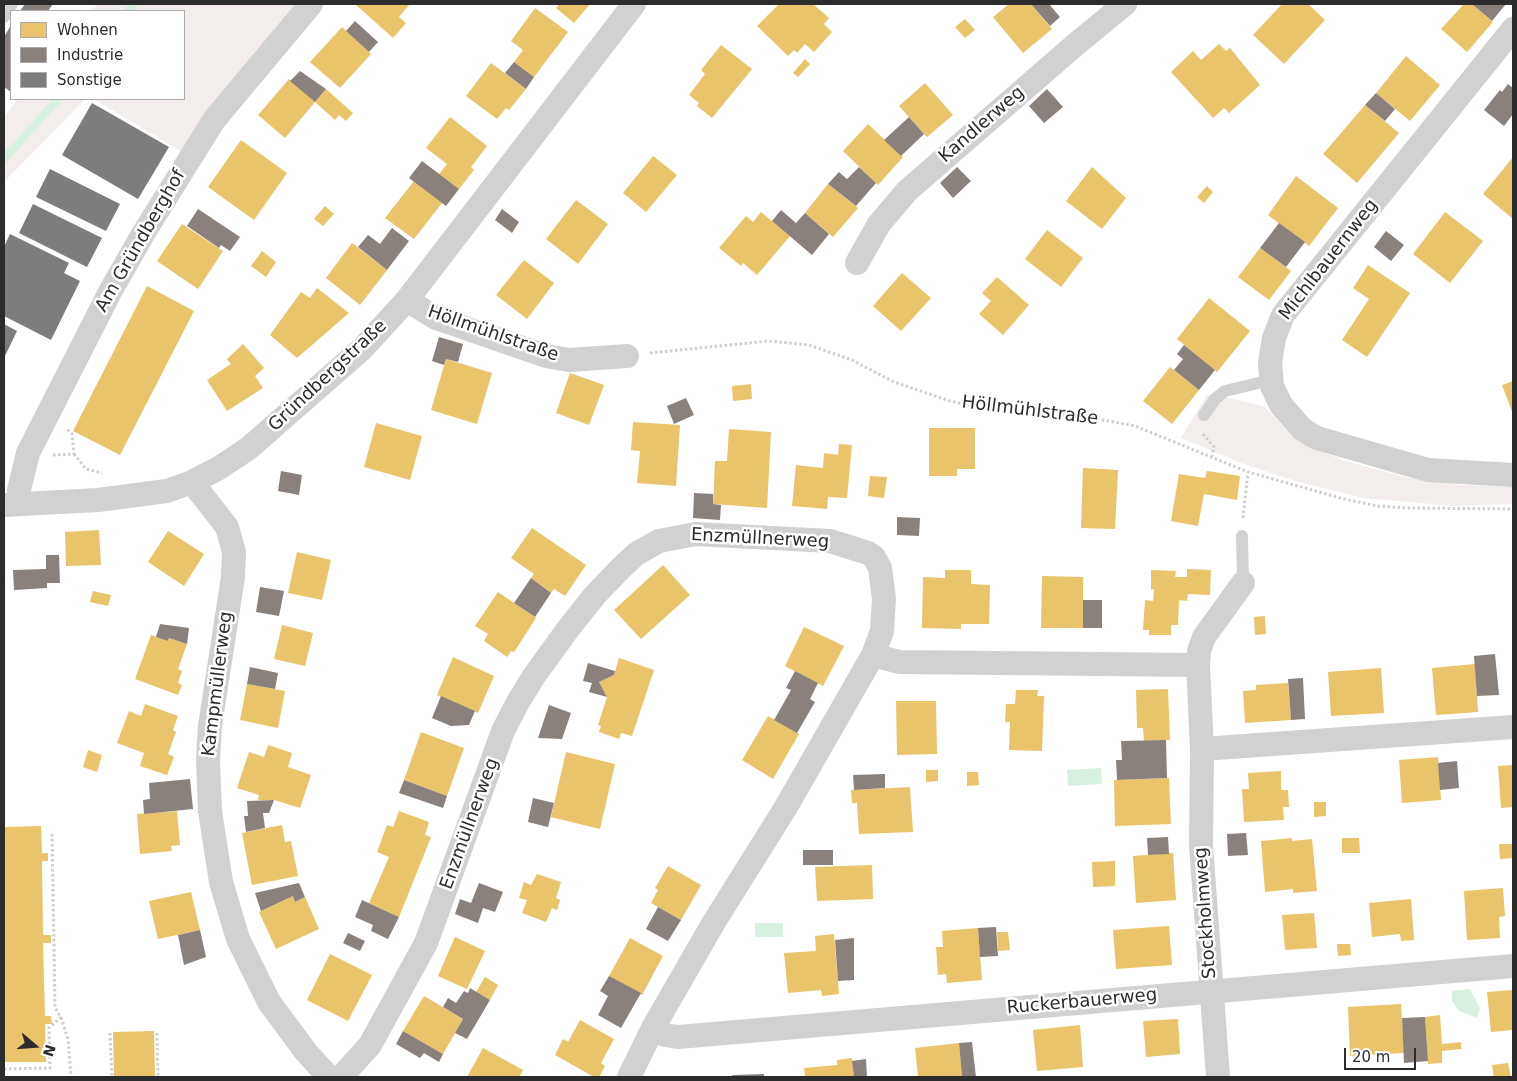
<!DOCTYPE html>
<html>
<head>
<meta charset="utf-8">
<style>
	body { margin:0 }
	#map { position:relative; width:1517px; height:1081px; overflow:hidden; background:#fff; font-family:"DejaVu Sans",sans-serif }
	canvas { display:block }
	.frame { position:absolute; inset:0; border:5px solid #2c2c2c; pointer-events:none }
	.legend { position:absolute; left:10px; top:10px; width:175px; height:90px; box-sizing:border-box; background:#fff; border:1px solid #ababab; margin:0; padding:6px 9px; list-style:none; font-size:15px; color:#2c2c2c }
	.legend li { display:flex; align-items:center; gap:10px; height:25px }
	.legend b { width:25px; border:1px solid #ababab }
	.north { position:absolute; left:10px; top:1021px; width:50px; height:50px; -webkit-text-stroke:4px #fff; paint-order:stroke; rotate:108deg; font-size:14px; font-weight:700; line-height:20px; text-align:center; color:#2c2c2c }
	.north::after { content:''; display:block; margin:auto; width:18px; height:22px; background:#2c2c2c; clip-path:polygon(50% 0,100% 100%,50% 72%,0 100%) }
	.scale { position:absolute; left:1344px; top:1048px; width:72px; height:22px; box-sizing:border-box; border:2px solid #2c2c2c; border-top:0; padding-left:6px; font-size:15px; line-height:18px; white-space:nowrap; color:#2c2c2c; -webkit-text-stroke:4px #fff; paint-order:stroke }
</style>
</head>
<body>
<div id="map">
<canvas width="1517" height="1081"></canvas>
<div class="frame"></div>
<ul class="legend">
<li><b style="height:14px;background:#e9c46a"></b>Wohnen</li>
<li><b style="height:14px;background:#8a817c"></b>Industrie</li>
<li><b style="height:14px;background:#7d7d7d"></b>Sonstige</li>
</ul>
<div class="north">N</div>
<div class="scale">20 m</div>
</div>
<script>
const ctx = document.querySelector('canvas').getContext('2d');
ctx.lineJoin = 'round';
function fill(path, color) { ctx.fillStyle = color; ctx.fill(path, 'evenodd'); }
const toPath = rows => new Path2D(rows.map(r => 'M' + r).join(''));
function stroke(path, color, width, dash) { ctx.strokeStyle = color; ctx.lineWidth = width; ctx.lineCap = dash ? 'butt' : 'round'; ctx.setLineDash(dash || []); ctx.stroke(path); }
function drawText(font, color, halo, rows, align = 'center') {
  ctx.font = font + ' "DejaVu Sans",sans-serif'; ctx.lineWidth = 5; ctx.setLineDash([]); ctx.textBaseline = 'middle'; ctx.strokeStyle = halo; ctx.fillStyle = color; for (const [text, x, y, turn = 0] of rows) {
    ctx.save(); ctx.translate(x, y); ctx.rotate((+turn || 0) * Math.PI / 180); ctx.textAlign = isNaN(turn) ? turn : align; if (halo) ctx.strokeText(text, 0, 0); ctx.fillText(text, 0, 0); ctx.restore();
  }
}
fill(toPath([
	[98,4,299,4,256,51,182,152,94,99,184,99,184,11,91,11],
	[18,99,85,99,4,182,4,117],
	[1207,395,1235,399,1265,407,1289,433,1312,448,1346,461,1409,478,1459,485,1513,487,1513,504,1454,506,1363,498,1295,481,1241,463,1181,438]
]), '#f3eeeb');
fill(toPath([
	[1101,768,1102,784,1068,786,1067,770],
	[755,923,783,923,783,937,755,937],
	[1470,989,1480,1008,1477,1018,1459,1011,1452,1001,1452,991]
]), '#d8f0e0');
fill(toPath([
	[355,4,408,4,409,5,399,17,406,23,393,38],
	[560,4,590,4,574,23,556,8],
	[779,4,813,4,829,18,824,24,832,32,814,52,805,44,797,53,794,50,788,56,757,26],
	[1009,4,1031,4,1052,29,1023,53,993,17],
	[1282,4,1308,4,1325,20,1284,64,1253,35],
	[1464,4,1472,4,1493,22,1467,52,1441,29],
	[535,8,568,32,534,77,514,62,523,50,511,41],
	[965,19,975,30,965,38,955,27],
	[342,27,371,54,340,88,310,62],
	[1219,44,1226,51,1230,48,1260,85,1229,113,1224,108,1213,118,1171,72,1193,51,1201,60],
	[721,45,752,69,712,118,697,106,699,103,689,95,705,74,701,70],
	[1406,56,1440,85,1410,121,1376,93],
	[805,59,810,64,798,77,793,73],
	[491,63,526,89,509,110,506,108,497,119,466,96],
	[289,79,315,102,326,89,353,113,346,121,339,115,335,120,315,102,285,138,258,115],
	[925,83,953,115,927,137,899,106],
	[1365,105,1399,133,1357,183,1323,154],
	[450,117,487,146,471,167,474,170,459,189,439,174,447,164,426,148],
	[868,124,903,157,878,185,843,151],
	[241,140,287,173,254,220,208,187],
	[653,156,677,175,646,212,623,193],
	[1513,157,1513,219,1483,194],
	[1092,167,1126,198,1102,229,1066,201],
	[1296,176,1338,208,1309,246,1268,215],
	[414,181,442,203,414,239,385,218],
	[828,184,858,208,833,237,805,213],
	[1207,186,1213,192,1204,203,1197,197],
	[576,200,608,224,578,264,546,239],
	[325,206,334,214,323,226,314,219],
	[761,212,790,236,757,275,743,263,741,266,719,248,746,216,753,222],
	[1445,212,1483,241,1450,283,1413,254],
	[182,224,223,251,198,289,157,261],
	[1047,230,1083,258,1061,287,1025,259],
	[352,243,387,270,360,305,326,278],
	[1260,248,1291,271,1269,300,1238,277],
	[262,251,276,262,266,277,251,266],
	[524,260,554,283,527,319,496,295],
	[1368,265,1410,293,1367,357,1342,340,1369,299,1353,288],
	[902,273,931,298,901,331,873,306],
	[997,277,1029,305,1003,335,979,314,991,301,982,293],
	[147,286,194,311,120,455,73,431],
	[317,288,349,313,297,358,270,335,301,292,310,298],
	[1209,298,1250,331,1217,372,1177,339],
	[243,344,264,368,255,376,263,388,227,411,207,380,231,364,227,359],
	[446,359,492,373,477,424,431,410],
	[1170,367,1199,390,1172,424,1143,401],
	[570,373,604,385,589,425,556,413],
	[1513,381,1513,414,1502,385],
	[751,384,752,399,733,401,732,386],
	[633,422,680,425,676,486,637,483,640,451,631,450],
	[376,423,422,436,410,480,364,467],
	[929,428,975,428,975,469,957,469,957,476,929,476],
	[729,429,771,432,767,508,713,504,715,461,727,461],
	[839,444,852,445,847,498,828,497,827,509,792,506,796,465,823,468,824,453,838,455],
	[1083,468,1118,470,1115,529,1081,528],
	[1207,471,1240,476,1237,500,1204,494,1198,526,1171,521,1179,474,1205,478],
	[870,476,887,477,884,498,868,496],
	[532,528,586,565,565,596,554,589,551,593,531,578,534,574,511,558],
	[99,530,101,565,66,566,65,532],
	[168,531,204,554,184,586,148,562],
	[297,552,331,560,322,600,288,593],
	[663,565,690,595,641,639,614,610],
	[1187,569,1211,570,1210,595,1188,594,1187,601,1179,600,1178,625,1171,625,1171,635,1149,635,1149,630,1143,630,1145,600,1153,601,1154,589,1151,590,1151,570,1176,571,1175,577,1187,577],
	[945,570,971,570,971,584,990,585,989,624,961,624,961,629,922,628,923,577,945,578],
	[1042,576,1083,577,1083,628,1041,628],
	[93,591,111,595,108,606,90,602],
	[498,592,536,618,514,652,511,651,507,657,484,641,488,634,475,626],
	[1265,616,1266,634,1255,635,1254,617],
	[282,625,313,633,305,666,274,659],
	[804,627,844,646,823,686,785,666],
	[151,635,168,641,169,638,187,644,178,669,182,671,178,683,182,685,178,695,135,679],
	[453,657,494,676,478,713,437,695],
	[619,658,654,670,632,736,621,733,619,739,599,732,601,726,598,725,607,697,599,682,614,675],
	[1475,664,1478,712,1436,715,1432,668],
	[1381,668,1384,713,1331,716,1328,672],
	[1288,683,1291,720,1245,723,1243,691,1256,690,1256,685],
	[247,684,285,691,278,728,240,720],
	[1168,689,1170,740,1144,741,1143,728,1137,728,1136,690],
	[1016,690,1038,690,1037,696,1044,696,1042,751,1009,750,1010,722,1005,722,1006,704,1015,704],
	[896,701,936,701,937,754,897,755],
	[145,704,178,716,173,730,176,732,168,754,174,757,167,775,140,766,144,753,117,743,129,711,141,716],
	[768,716,799,734,773,779,742,760],
	[421,732,464,748,447,796,404,780],
	[268,745,292,753,288,767,311,775,300,808,274,800,258,800,259,795,237,788,249,752,264,757],
	[88,750,102,755,97,772,83,767],
	[566,752,615,764,600,829,551,817],
	[1438,757,1441,800,1402,803,1399,760],
	[1513,765,1513,807,1501,808,1498,766],
	[926,770,938,770,938,781,926,782],
	[1281,771,1281,790,1288,790,1289,807,1283,807,1284,820,1244,822,1242,789,1249,789,1248,773],
	[967,772,978,772,979,785,967,786],
	[1169,778,1171,824,1115,826,1114,780],
	[910,787,913,832,859,834,857,803,852,803,851,790],
	[1314,802,1326,802,1326,816,1314,817],
	[177,811,180,845,171,846,172,851,140,854,137,814],
	[399,811,429,822,425,835,431,837,399,917,369,903,389,857,377,852,387,825,393,827],
	[282,825,285,842,291,841,298,876,252,885,242,833],
	[41,826,42,853,48,853,48,861,42,861,43,935,51,935,51,943,43,943,45,1016,51,1016,52,1024,45,1024,46,1062,5,1062,4,827],
	[1292,838,1292,841,1312,839,1317,891,1293,893,1293,889,1265,892,1261,841],
	[1342,838,1359,838,1360,853,1342,853],
	[1499,844,1513,844,1513,858,1500,859],
	[1173,853,1176,900,1136,903,1133,856],
	[1115,861,1115,886,1093,887,1092,862],
	[872,865,873,899,817,901,815,867],
	[668,866,701,885,681,920,651,903,658,890,655,888],
	[537,874,561,882,556,898,560,900,557,910,552,908,546,922,522,913,527,900,519,898,524,882,531,885],
	[1503,888,1505,916,1499,917,1500,938,1467,940,1464,891],
	[191,892,200,930,158,939,149,901],
	[293,896,295,902,305,897,319,929,276,949,259,912],
	[1411,899,1414,940,1401,941,1400,934,1372,937,1369,903],
	[1314,913,1317,948,1285,950,1282,915],
	[1169,926,1172,965,1116,969,1113,930],
	[978,928,982,980,947,983,946,974,938,975,936,947,943,947,942,931],
	[997,932,1008,932,1010,950,998,951],
	[834,934,839,994,822,996,821,990,788,993,784,953,816,951,815,936],
	[455,937,485,951,467,989,438,976],
	[630,938,663,956,642,995,609,976],
	[1337,944,1350,944,1351,955,1338,956],
	[330,954,372,975,348,1021,307,1000],
	[485,977,498,985,490,1000,476,992],
	[1513,990,1513,1030,1491,1032,1487,992],
	[424,996,463,1019,443,1054,403,1031],
	[1401,1004,1404,1053,1350,1056,1348,1007],
	[1440,1015,1442,1044,1461,1042,1461,1049,1442,1051,1442,1063,1428,1064,1425,1017],
	[1178,1019,1180,1054,1146,1057,1143,1021],
	[580,1020,614,1039,601,1063,605,1066,599,1077,594,1077,555,1055,563,1039,568,1042],
	[1080,1025,1083,1067,1037,1071,1033,1030],
	[154,1031,155,1077,114,1077,113,1032],
	[959,1043,962,1077,918,1077,915,1048],
	[483,1048,523,1070,519,1077,467,1077],
	[852,1058,854,1077,805,1077,804,1068,837,1065,837,1060],
	[1508,1063,1511,1077,1494,1077,1492,1065]
]), '#e9c46a');
fill(toPath([
	[25,4,53,4,48,11,20,11],
	[1031,4,1049,4,1060,17,1050,26],
	[1472,4,1506,4,1492,21],
	[355,21,378,42,369,52,346,31],
	[11,25,11,92,4,87,4,37],
	[514,62,534,77,526,89,505,73],
	[300,71,326,89,315,102,290,81],
	[1508,84,1513,88,1513,114,1504,126,1484,110,1500,90,1502,92],
	[1047,89,1063,107,1044,123,1029,106],
	[1376,93,1395,109,1385,121,1365,105],
	[909,117,924,134,901,156,884,140],
	[422,161,459,189,446,206,409,178],
	[859,167,876,183,856,206,828,184,839,172,847,179],
	[957,167,971,181,953,198,940,183],
	[198,209,240,237,230,251,221,245,219,248,187,226],
	[502,209,519,222,512,233,495,220],
	[781,210,796,223,805,213,829,234,812,255,772,221],
	[1279,223,1305,242,1286,267,1260,248],
	[392,228,409,241,387,270,358,247,368,235,380,244],
	[1386,231,1404,245,1391,261,1374,247],
	[439,337,463,344,458,362,446,359,444,365,432,361],
	[1184,345,1215,370,1199,390,1174,370,1183,359,1177,354],
	[686,398,694,415,674,424,667,406],
	[281,471,302,475,299,495,278,491],
	[694,493,713,494,713,504,721,505,720,520,693,518],
	[897,517,920,518,919,536,897,535],
	[46,555,59,555,60,583,47,583,47,588,14,590,13,570,46,569],
	[531,578,551,593,535,617,514,603],
	[260,587,284,591,279,616,256,612],
	[1083,600,1102,600,1102,628,1083,628],
	[160,624,189,628,187,644,169,638,168,641,156,637],
	[1495,654,1499,695,1477,696,1474,656],
	[588,663,615,671,614,675,599,682,607,697,589,692,592,683,583,681],
	[250,667,278,673,275,689,247,684],
	[795,671,818,683,810,699,815,702,797,733,774,720,791,690,786,688],
	[1303,678,1305,719,1291,720,1288,679],
	[441,696,475,711,469,725,451,726,432,718],
	[549,705,571,713,562,739,538,738],
	[1166,740,1167,778,1117,780,1116,760,1122,760,1121,741],
	[1457,761,1459,788,1440,790,1438,763],
	[885,774,885,788,854,790,853,775],
	[190,779,193,809,144,814,143,800,150,799,149,783],
	[404,780,447,796,443,808,399,793],
	[533,798,554,803,548,827,528,822],
	[274,800,269,813,263,813,265,828,246,832,244,816,248,816,247,801],
	[1246,833,1248,855,1228,856,1227,834],
	[1168,837,1169,854,1148,855,1147,838],
	[803,850,833,850,833,865,803,865],
	[299,883,305,897,295,902,293,896,261,911,255,893],
	[479,883,503,892,495,912,483,908,478,923,455,914,460,899,471,903],
	[362,900,399,917,388,939,371,931,373,925,355,917],
	[658,907,681,920,668,941,646,929],
	[996,927,998,956,980,957,978,928],
	[200,930,206,957,184,965,178,935],
	[348,933,365,941,360,951,343,943],
	[854,938,854,980,838,981,835,940],
	[609,976,641,993,621,1028,598,1015,608,996,600,991],
	[470,988,490,1000,467,1039,455,1033,463,1019,443,1007,448,998,456,1003,464,991,468,993],
	[1425,1017,1428,1061,1404,1063,1402,1018],
	[403,1031,443,1054,439,1062,424,1053,420,1058,396,1044],
	[972,1042,976,1077,962,1077,959,1043],
	[866,1059,867,1077,854,1077,852,1061],
	[764,1074,764,1077,733,1077,732,1075]
]), '#8a817c');
stroke(toPath([
	[128,11,134,4],
	[4,159,58,99]
]), '#d8f0e0', 8);
fill(toPath([
	[92,103,169,147,138,199,62,155],
	[50,169,120,204,106,231,36,197],
	[33,204,102,238,87,267,19,233],
	[10,234,69,263,64,273,80,281,51,340,4,316,4,247],
	[4,324,17,331,4,358]
]), '#7d7d7d');
stroke(toPath([
	[650,353,768,341,809,345,852,360,894,382,950,401,988,409,1082,416,1135,426,1248,472,1344,499,1378,506,1407,508,1513,509],
	[1203,434,1214,447,1212,456],
	[74,454,86,469,102,473],
	[53,455,74,454,72,434,66,428],
	[1243,518,1248,472],
	[52,834,55,1007,62,1020,68,1039,71,1077],
	[110,1033,112,1077],
	[157,1033,158,1077],
	[4,1069,50,1068,49,1028,61,1017]
]), '#cfcfcf', 3, [2.5, 2.5]);
stroke(toPath([
	[4,17,12,4],
	[1204,415,1215,399,1225,391,1271,380],
	[1242,536,1243,583]
]), '#d1d1d1', 12);
stroke(toPath([
	[1513,29,1283,315,1274,338,1270,363,1272,386,1281,405,1302,429,1317,438,1428,470,1513,475],
	[857,263,879,224,907,191,1075,45,1125,4],
	[407,300,436,318,546,356,569,360,627,356],
	[192,482,227,527,234,552,233,577,210,726,208,761,210,811,221,882,238,939,269,1002,306,1052,329,1077],
	[19,504,19,490,28,453,111,290,143,234,214,120,311,4],
	[4,505,98,500,167,491,192,482,219,468,249,448,362,349,407,300,634,4],
	[873,655,899,662,1198,665,1202,749,1201,845,1218,1077],
	[1198,665,1199,651,1204,637,1243,583],
	[1202,749,1513,727],
	[653,1028,665,1035,678,1037,1513,966],
	[341,1077,370,1045,426,943,503,731,518,702,534,676,568,629,595,595,622,567,636,554,659,541,696,534,830,541,868,553,874,557,880,568,884,599,882,631,873,655,786,807,714,922,653,1028,629,1077]
]), '#d1d1d1', 24);
drawText('18px', '#2c2c2c', '#fff', [
	["Kandlerweg",982,125,-41],
	["Am Gründberghof",141,241,-60],
	["Michlbauernweg",1329,260,-52],
	["Höllmühlstraße",493,334,19],
	["Gründbergstraße",328,376,-43],
	["Höllmühlstraße",1030,411,7],
	["Enzmüllnerweg",760,539,3],
	["Kampmüllerweg",218,684,-83],
	["Enzmüllnerweg",470,824,-70],
	["Stockholmweg",1206,913,-94],
	["Ruckerbauerweg",1082,1002,-5]
]);
</script>
</body>
</html>
